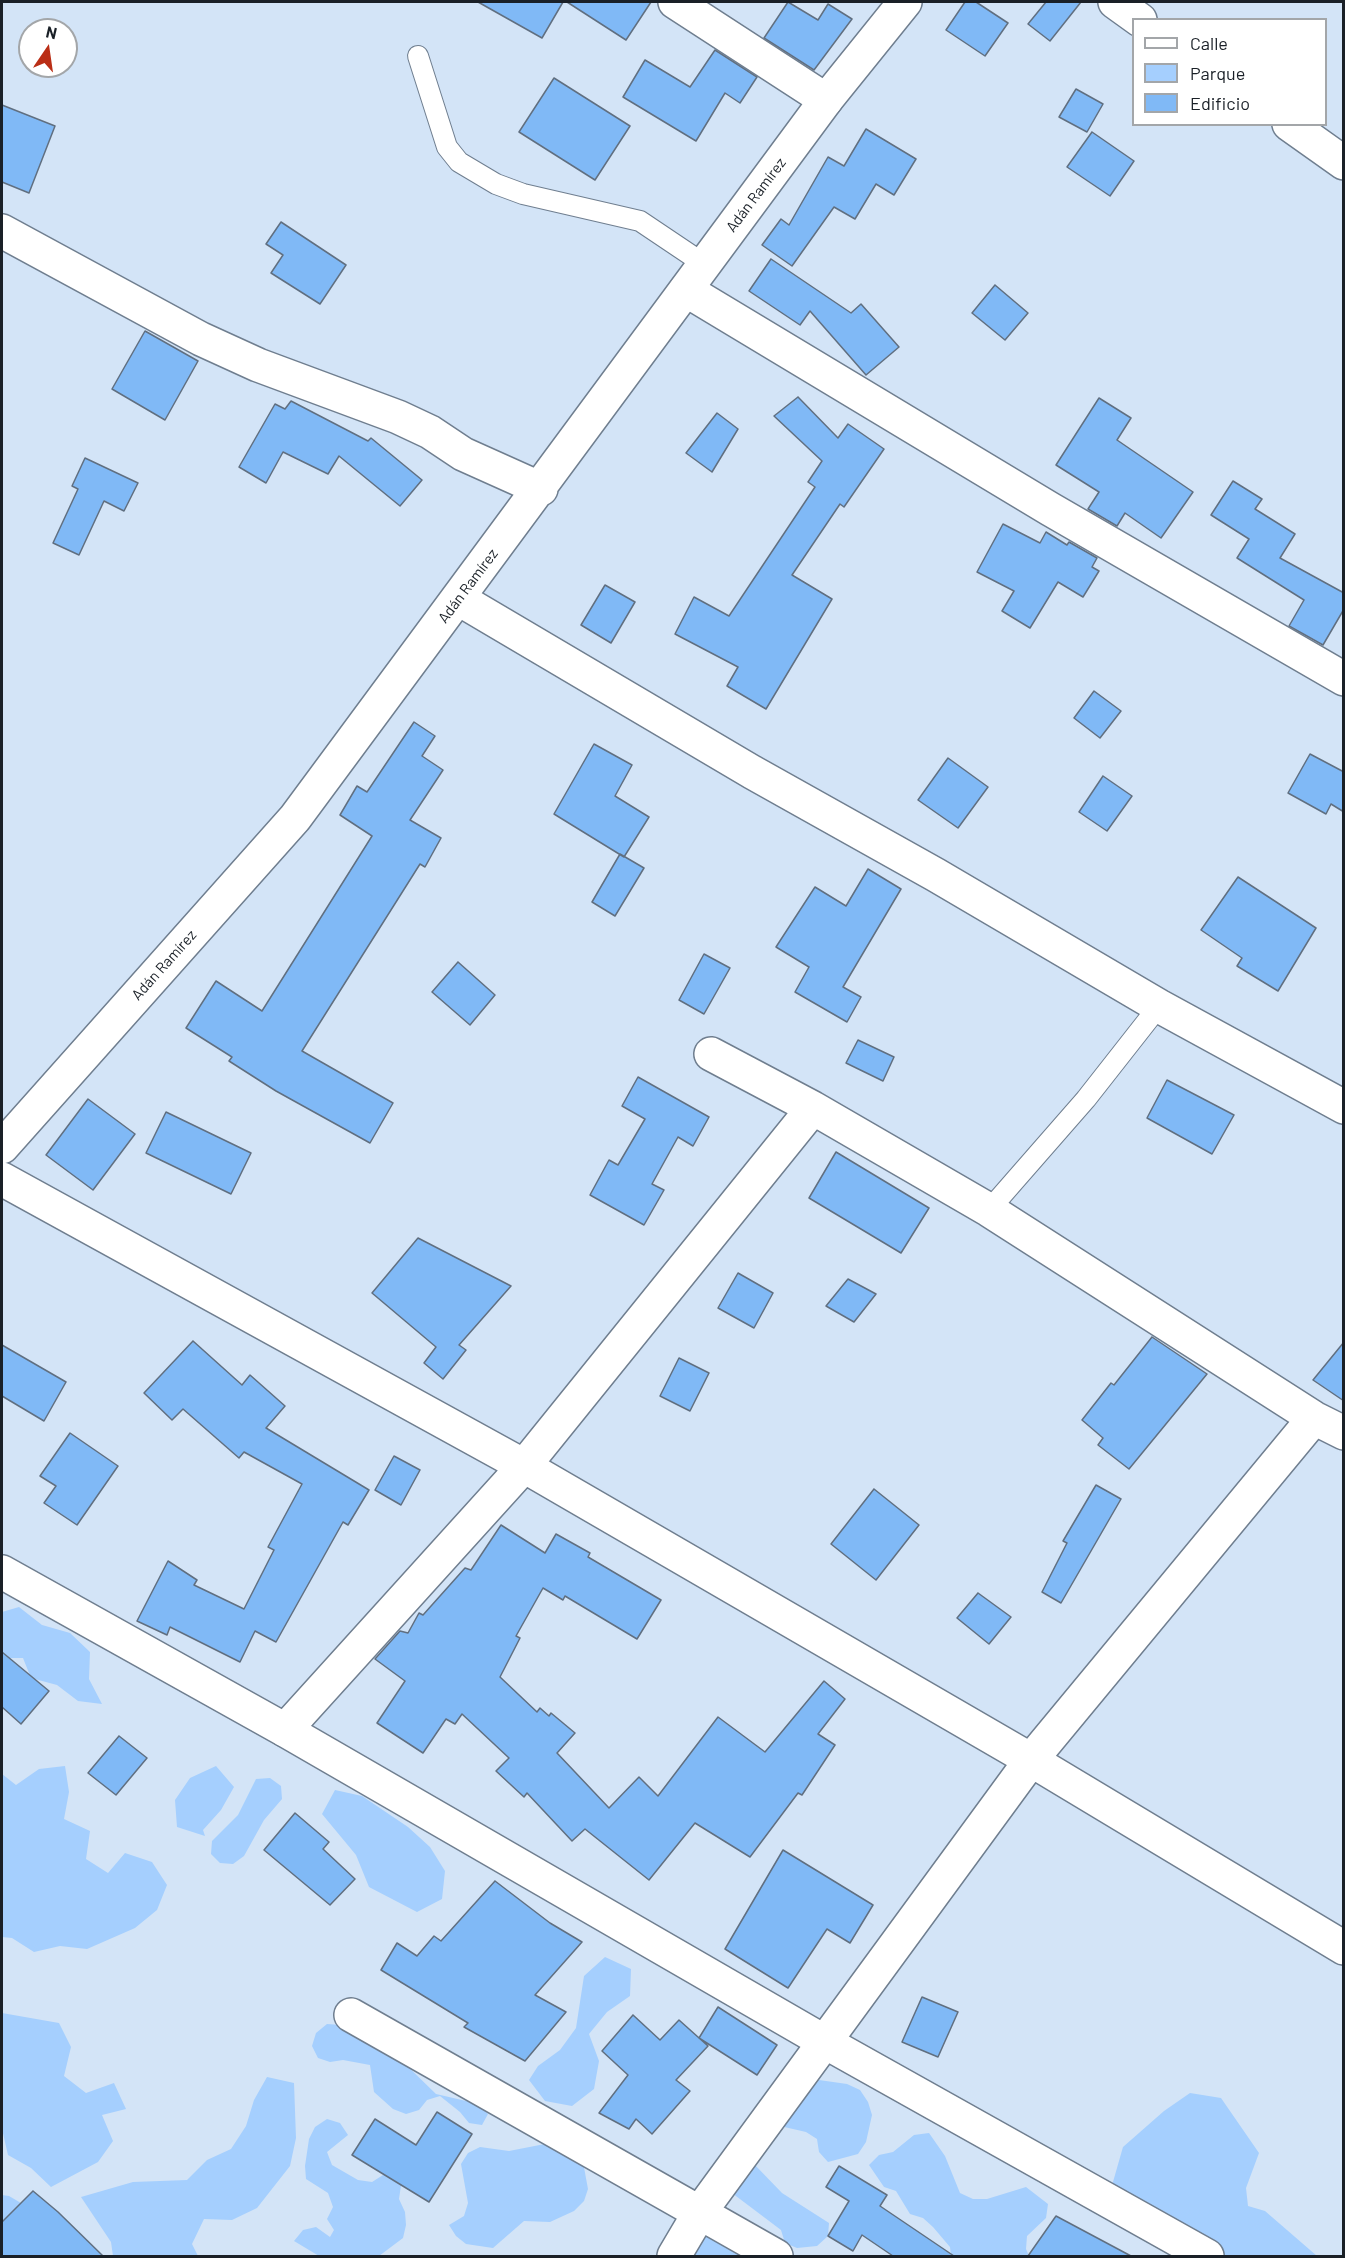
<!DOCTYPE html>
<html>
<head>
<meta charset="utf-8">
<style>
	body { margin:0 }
	#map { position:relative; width:1345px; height:2258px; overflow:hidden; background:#d3e4f7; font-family:Barlow,sans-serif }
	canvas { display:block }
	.frame { position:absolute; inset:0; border:3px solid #1a2027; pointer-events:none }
	.legend { position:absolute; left:1132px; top:18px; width:195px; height:108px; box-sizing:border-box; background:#fff; border:2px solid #a3a6a9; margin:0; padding:8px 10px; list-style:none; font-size:18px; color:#1a2027 }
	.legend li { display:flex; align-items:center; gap:12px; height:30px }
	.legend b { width:30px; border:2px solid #a3a6a9 }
	.north { position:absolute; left:18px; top:18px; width:60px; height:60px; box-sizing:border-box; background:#fff; border:2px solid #a3a6a9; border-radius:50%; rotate:13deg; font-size:16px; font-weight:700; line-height:24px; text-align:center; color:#1a2027 }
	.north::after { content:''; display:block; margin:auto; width:21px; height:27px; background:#ba2e16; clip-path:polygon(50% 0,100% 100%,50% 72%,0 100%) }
</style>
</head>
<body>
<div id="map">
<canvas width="1345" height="2258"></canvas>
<div class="frame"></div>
<ul class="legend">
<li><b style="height:8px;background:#fff"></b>Calle</li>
<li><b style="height:16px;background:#a5cffe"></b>Parque</li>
<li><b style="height:16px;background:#80b9f6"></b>Edificio</li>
</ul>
<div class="north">N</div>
</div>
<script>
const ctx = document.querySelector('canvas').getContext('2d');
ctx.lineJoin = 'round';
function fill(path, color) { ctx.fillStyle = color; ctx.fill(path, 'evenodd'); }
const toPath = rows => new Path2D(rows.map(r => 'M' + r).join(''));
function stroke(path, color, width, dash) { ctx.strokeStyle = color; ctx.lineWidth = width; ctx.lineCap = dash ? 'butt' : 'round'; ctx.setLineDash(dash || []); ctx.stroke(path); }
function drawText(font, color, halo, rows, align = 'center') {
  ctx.font = font + ' Barlow,sans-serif'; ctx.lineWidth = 4.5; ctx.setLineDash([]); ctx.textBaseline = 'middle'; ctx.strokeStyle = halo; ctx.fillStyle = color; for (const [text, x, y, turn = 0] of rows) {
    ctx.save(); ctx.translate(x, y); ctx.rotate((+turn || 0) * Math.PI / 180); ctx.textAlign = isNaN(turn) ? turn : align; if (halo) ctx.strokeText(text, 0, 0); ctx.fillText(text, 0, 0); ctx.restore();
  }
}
fill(toPath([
	[19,1607,42,1625,70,1633,90,1652,89,1679,102,1704,78,1701,57,1685,31,1678,23,1658,2,1658,2,1612],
	[65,1766,69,1792,64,1819,90,1831,86,1859,108,1873,125,1853,152,1862,167,1885,157,1910,135,1928,87,1949,60,1946,34,1952,12,1938,2,1937,2,1774,16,1785,39,1769],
	[216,1766,234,1787,221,1810,203,1830,205,1836,177,1827,175,1800,190,1778],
	[270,1778,281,1786,282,1799,264,1820,244,1856,233,1864,220,1863,211,1854,212,1841,238,1815,256,1779],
	[335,1790,362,1796,408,1827,430,1847,445,1871,442,1899,417,1912,369,1887,356,1855,322,1814],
	[605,1957,631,1969,630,1996,607,2012,589,2034,599,2061,594,2089,572,2106,545,2101,529,2080,538,2066,560,2050,576,2028,584,1976],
	[2,2013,59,2023,71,2047,64,2076,86,2093,114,2083,126,2109,102,2115,113,2141,98,2162,51,2187,31,2168,8,2155,2,2129],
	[327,2024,355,2026,396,2055,436,2094,479,2104,488,2114,482,2125,469,2123,460,2112,440,2096,427,2100,419,2110,406,2114,393,2109,374,2092,370,2065,343,2060,330,2062,318,2058,312,2046,316,2033],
	[267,2077,294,2083,296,2138,290,2166,257,2208,232,2220,204,2219,192,2244,198,2256,113,2256,111,2242,81,2197,133,2182,187,2180,207,2160,231,2149,246,2126,254,2100],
	[819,2080,847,2084,860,2090,868,2102,872,2115,866,2142,858,2154,828,2162,819,2152,817,2139,806,2132,780,2126],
	[1190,2093,1221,2098,1259,2153,1246,2188,1248,2206,1265,2211,1317,2256,1207,2256,1109,2196,1123,2147,1164,2111],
	[327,2119,340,2123,348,2135,327,2152,332,2165,358,2180,372,2182,391,2170,403,2172,399,2199,405,2212,406,2225,403,2238,379,2256,319,2256,294,2241,303,2230,316,2227,330,2237,334,2230,327,2219,333,2207,328,2193,306,2179,305,2166,309,2139,315,2127],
	[929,2133,945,2156,960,2193,973,2199,987,2199,1026,2187,1048,2204,1046,2218,1027,2236,1026,2249,1029,2256,951,2256,950,2247,933,2227,923,2218,910,2214,896,2191,884,2187,869,2165,879,2155,893,2152,914,2135],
	[550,2143,583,2162,588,2189,584,2201,574,2211,550,2222,524,2221,493,2248,466,2244,456,2236,449,2225,464,2216,468,2203,461,2164,468,2153,480,2147,509,2151],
	[753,2163,782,2193,829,2223,828,2236,817,2246,797,2248,785,2243,781,2230,728,2190],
	[2,2195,9,2196,21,2203,7,2239,2,2239],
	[691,2227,740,2250,740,2256,667,2256]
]), '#a5cffe');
const building = toPath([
	[478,2,563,2,542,38,478,2],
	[567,2,651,2,626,40,567,2],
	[788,2,818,20,828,4,852,19,814,70,764,38,788,2],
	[965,2,976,2,1008,23,985,56,946,30,965,2],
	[1046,2,1081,2,1050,41,1028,24,1046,2],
	[715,50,757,77,740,103,725,93,696,141,623,97,645,60,690,87,715,50],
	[554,78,630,126,595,180,519,132,554,78],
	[1076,89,1103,104,1087,132,1059,117,1076,89],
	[2,105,55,126,29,193,2,182,2,105],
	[866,129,916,159,894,195,876,184,855,219,834,207,792,266,762,245,781,219,789,225,828,157,844,166,866,129],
	[1092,132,1134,161,1110,196,1067,167,1092,132],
	[281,222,346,265,320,304,271,273,283,255,266,244,281,222],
	[771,259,851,313,861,304,899,347,866,375,810,311,800,325,749,291,771,259],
	[995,285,1028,313,1005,340,972,313,995,285],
	[145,331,198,361,165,420,112,389,145,331],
	[798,397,838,438,848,424,884,449,844,507,840,504,792,575,832,599,766,709,727,686,738,667,675,634,694,597,729,616,815,487,808,482,822,461,774,416,798,397],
	[1099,398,1131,418,1117,440,1193,492,1161,538,1125,513,1117,526,1088,509,1099,492,1056,465,1099,398],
	[291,401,368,441,371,438,422,480,400,506,339,456,328,474,283,452,266,483,239,467,275,404,285,409,291,401],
	[717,413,738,429,712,472,686,453,717,413],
	[85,458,138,483,124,511,104,501,79,555,53,543,78,489,72,486,85,458],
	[1233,481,1262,499,1255,509,1295,534,1280,558,1344,593,1344,609,1323,645,1289,626,1304,600,1237,558,1249,539,1211,515,1233,481],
	[1003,524,1040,543,1046,532,1067,545,1069,542,1097,558,1092,567,1099,571,1083,597,1058,582,1030,628,1002,611,1014,591,977,572,1003,524],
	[605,585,635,602,611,643,581,625,605,585],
	[1094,691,1121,711,1100,738,1074,718,1094,691],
	[414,722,435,736,422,756,443,770,410,820,441,838,425,867,420,864,302,1051,393,1103,370,1143,276,1091,229,1061,232,1057,186,1028,216,981,262,1011,372,836,340,815,357,786,367,792,414,722],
	[594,744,632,765,615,796,649,817,624,857,554,814,594,744],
	[1310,754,1344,772,1344,812,1331,804,1326,814,1288,793,1310,754],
	[948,758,988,787,958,828,918,800,948,758],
	[1103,776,1132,796,1107,831,1079,812,1103,776],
	[620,854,644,868,615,916,592,902,620,854],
	[868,869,901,889,843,987,861,997,847,1022,795,992,809,967,776,947,815,887,846,906,868,869],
	[1238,877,1316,928,1278,991,1237,966,1242,958,1201,930,1238,877],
	[704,954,730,968,704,1014,679,1000,704,954],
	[458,962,495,995,470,1025,432,992,458,962],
	[858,1040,894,1057,883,1081,846,1063,858,1040],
	[638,1077,709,1117,693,1146,678,1137,652,1184,664,1190,644,1225,590,1195,609,1160,618,1165,645,1119,622,1106,638,1077],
	[1167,1080,1234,1115,1212,1154,1147,1118,1167,1080],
	[88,1099,135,1134,93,1190,46,1155,88,1099],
	[166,1112,251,1153,231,1194,146,1153,166,1112],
	[836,1152,929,1208,901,1253,809,1198,836,1152],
	[418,1238,511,1286,459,1345,466,1350,443,1379,424,1363,436,1347,372,1293,418,1238],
	[738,1273,773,1293,754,1328,718,1308,738,1273],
	[848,1279,876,1294,854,1322,826,1306,848,1279],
	[1152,1337,1207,1374,1129,1469,1098,1445,1103,1438,1082,1420,1111,1383,1114,1385,1152,1337],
	[193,1341,242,1385,250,1375,285,1406,266,1428,369,1490,348,1525,343,1522,276,1642,255,1631,240,1662,170,1627,167,1635,137,1621,168,1561,197,1580,194,1585,244,1609,274,1550,268,1547,302,1484,244,1452,239,1458,183,1409,172,1420,144,1393,193,1341],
	[1344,1342,1344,1401,1313,1380,1344,1342],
	[2,1345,66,1382,44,1421,2,1396,2,1345],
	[679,1358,709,1373,690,1411,660,1396,679,1358],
	[70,1433,118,1466,77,1525,44,1503,56,1486,40,1476,70,1433],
	[394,1456,420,1470,401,1505,375,1490,394,1456],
	[1096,1485,1121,1499,1061,1603,1042,1592,1067,1543,1063,1541,1096,1485],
	[874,1489,919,1525,876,1580,831,1544,874,1489],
	[501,1525,545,1553,556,1534,590,1553,588,1557,661,1600,637,1639,565,1596,563,1600,543,1588,516,1636,520,1638,500,1677,537,1712,540,1708,549,1716,551,1713,575,1733,557,1753,609,1808,639,1777,658,1796,718,1717,765,1752,824,1681,845,1699,818,1734,835,1745,802,1795,798,1793,750,1857,695,1823,649,1880,585,1829,572,1841,527,1793,524,1797,496,1771,509,1758,462,1714,455,1724,446,1719,423,1753,377,1723,405,1681,375,1659,400,1631,408,1633,419,1613,423,1615,465,1568,471,1570,501,1525],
	[978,1593,1011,1617,989,1644,957,1618,978,1593],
	[2,1652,49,1691,21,1724,2,1707,2,1652],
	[119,1736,147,1758,116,1795,88,1773,119,1736],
	[295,1813,329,1842,323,1849,355,1879,330,1905,264,1850,295,1813],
	[783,1850,873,1905,850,1943,827,1929,788,1988,725,1949,783,1850],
	[495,1881,550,1923,582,1942,535,1995,566,2012,525,2061,464,2027,468,2023,381,1970,397,1943,417,1956,434,1936,441,1941,495,1881],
	[922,1997,958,2012,938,2057,902,2042,922,1997],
	[718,2007,777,2045,757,2075,699,2038,718,2007],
	[633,2015,660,2040,679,2020,708,2046,676,2080,690,2091,652,2134,636,2119,629,2129,599,2113,628,2075,602,2051,633,2015],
	[437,2112,472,2134,429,2202,352,2155,375,2119,416,2145,437,2112],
	[839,2166,887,2195,880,2206,954,2256,893,2256,862,2235,853,2251,828,2236,849,2201,826,2187,839,2166],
	[33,2191,58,2212,103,2256,2,2256,2,2222,33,2191],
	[1056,2216,1131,2256,1028,2256,1056,2216]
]);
fill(building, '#80b9f6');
stroke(building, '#606f80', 1.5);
const service = toPath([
	[418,56,447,147,459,162,496,184,523,194,640,221,704,264],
	[989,1210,1086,1099,1159,1006]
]);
const minor = toPath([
	[675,2,826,100],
	[1115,2,1140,20],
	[1289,124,1344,163],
	[686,290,1050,509,1344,679],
	[459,599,752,772,936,875,1159,1006,1344,1107],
	[711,1054,813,1108,989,1210,1314,1418,1344,1433],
	[2,1179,524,1466,1031,1760,1344,1948],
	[285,1730,524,1466,813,1108],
	[351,2015,776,2256],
	[674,2256,700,2212,1031,1760,1314,1418]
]);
const tertiary = toPath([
	[2,231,201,339,258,365,398,417,430,432,463,454,541,489],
	[2,1147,295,818,826,100,905,2],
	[2,1572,285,1730,825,2042,1207,2256]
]);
stroke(service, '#6f7e8f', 22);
stroke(minor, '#6f7e8f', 36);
stroke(tertiary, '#6f7e8f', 36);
stroke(service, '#fff', 20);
stroke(minor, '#fff', 33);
stroke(tertiary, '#fff', 33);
drawText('15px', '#1a2027', '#fff', [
	["Adán Ramírez",756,195,-53],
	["Adán Ramírez",468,586,-53],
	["Adán Ramírez",164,965,-48]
]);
</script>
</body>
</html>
